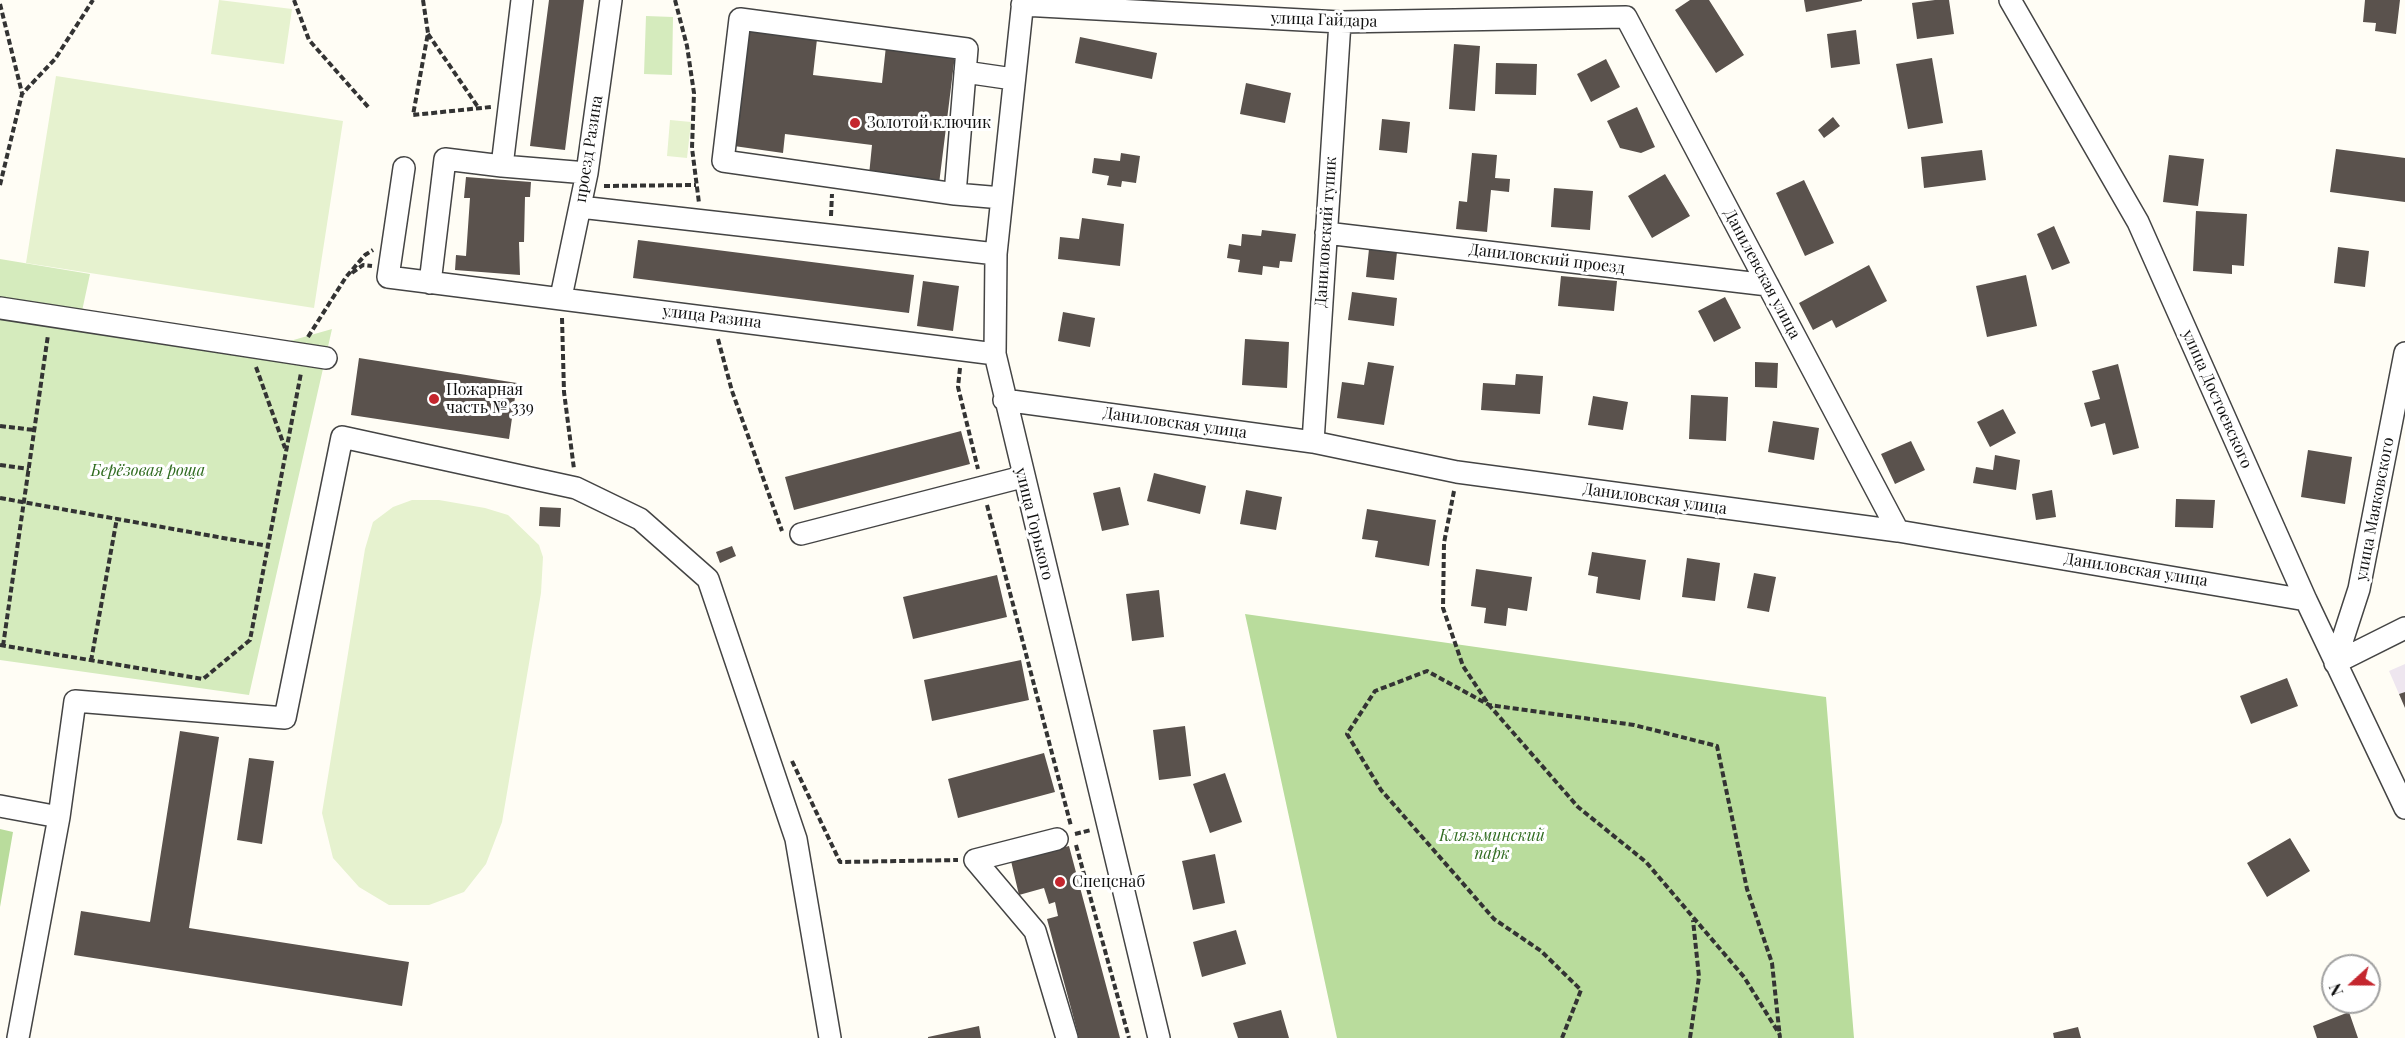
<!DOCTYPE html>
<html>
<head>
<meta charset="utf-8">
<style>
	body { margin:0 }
	#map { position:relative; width:2405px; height:1038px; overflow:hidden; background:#fffdf5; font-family:"Playfair Display",serif }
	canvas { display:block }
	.north { position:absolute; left:2321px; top:954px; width:60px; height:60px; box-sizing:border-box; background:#fff; border:2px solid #a0a0a0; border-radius:50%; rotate:249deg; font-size:16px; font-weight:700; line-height:24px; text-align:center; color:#111 }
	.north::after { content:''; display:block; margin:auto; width:21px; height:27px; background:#c4262e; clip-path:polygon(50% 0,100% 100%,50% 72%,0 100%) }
</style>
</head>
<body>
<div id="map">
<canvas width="2405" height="1038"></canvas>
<div class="north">N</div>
</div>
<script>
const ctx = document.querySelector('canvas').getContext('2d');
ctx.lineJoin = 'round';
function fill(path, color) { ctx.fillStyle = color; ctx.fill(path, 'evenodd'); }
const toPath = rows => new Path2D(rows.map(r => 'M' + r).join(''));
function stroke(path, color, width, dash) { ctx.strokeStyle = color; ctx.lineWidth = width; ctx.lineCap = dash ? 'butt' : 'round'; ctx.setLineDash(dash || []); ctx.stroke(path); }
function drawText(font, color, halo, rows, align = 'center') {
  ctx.font = font + ' "Playfair Display",serif'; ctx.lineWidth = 6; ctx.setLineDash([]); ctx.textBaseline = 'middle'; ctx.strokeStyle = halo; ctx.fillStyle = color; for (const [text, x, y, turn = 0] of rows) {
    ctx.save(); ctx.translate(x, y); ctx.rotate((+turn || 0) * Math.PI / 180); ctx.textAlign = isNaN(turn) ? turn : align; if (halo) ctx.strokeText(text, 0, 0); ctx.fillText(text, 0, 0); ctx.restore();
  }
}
fill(toPath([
	[2405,664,2405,692,2399,694,2389,671]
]), '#eee6ef');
fill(toPath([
	[646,16,673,17,672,75,644,74],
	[0,259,90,274,82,311,283,343,332,329,249,695,0,660]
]), '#d5ebbd');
fill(toPath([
	[1245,614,1826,697,1854,1038,1337,1038],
	[0,829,13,832,0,907]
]), '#b9dc9c');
fill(toPath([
	[219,0,292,9,284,64,211,54],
	[56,76,343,121,314,308,26,263],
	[670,120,691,122,687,158,667,156],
	[412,500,439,500,485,508,508,515,539,545,543,557,541,593,502,822,486,864,464,892,429,905,389,905,359,887,333,858,322,813,365,549,373,522,393,507]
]), '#e6f2cf');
fill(toPath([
	[549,0,584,0,565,150,530,146],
	[1690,0,1709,0,1744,55,1716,73,1675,10],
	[1804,0,1862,0,1862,1,1806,12],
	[1935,0,1949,0,1954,34,1917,39,1912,3],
	[2365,0,2400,0,2396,34,2375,31,2376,23,2363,22],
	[1856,30,1860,64,1831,68,1827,34],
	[748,31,817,39,813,75,882,83,886,46,955,55,939,184,869,175,872,145,785,134,783,153,734,146],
	[1080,37,1157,53,1152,79,1075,63],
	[1454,44,1480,46,1475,111,1449,109],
	[1932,58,1943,123,1908,129,1896,64],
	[1606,59,1620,87,1591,102,1577,74],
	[1496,63,1537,64,1536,95,1495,94],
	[1246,83,1291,93,1285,123,1240,114],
	[1637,107,1655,147,1641,153,1620,148,1607,121],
	[1833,117,1840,126,1824,138,1818,130],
	[1382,119,1410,122,1407,153,1379,150],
	[2336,149,2405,158,2405,202,2330,192],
	[1982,150,1986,180,1924,188,1921,157],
	[1121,153,1140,156,1136,183,1122,181,1121,187,1107,185,1109,176,1092,173,1094,158,1120,161],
	[1472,153,1497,155,1495,178,1510,179,1509,192,1491,190,1487,232,1456,229,1459,201,1467,202],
	[2169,155,2204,159,2198,206,2163,202],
	[1665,174,1690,216,1652,238,1628,196],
	[466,177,531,182,530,197,525,197,524,242,519,242,520,275,455,270,456,255,466,256,470,198,464,198],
	[1804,180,1834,243,1805,256,1776,193],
	[1554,188,1593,191,1590,230,1551,227],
	[2196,211,2247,214,2244,266,2232,265,2232,274,2193,271],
	[1082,218,1124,224,1120,266,1058,259,1060,237,1079,239],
	[2054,226,2070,263,2052,270,2037,234],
	[1262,230,1296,234,1292,262,1280,261,1279,268,1263,266,1262,275,1238,272,1240,260,1227,258,1229,244,1241,246,1242,234,1261,236],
	[638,240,914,275,909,313,633,278],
	[2338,247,2369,251,2365,287,2334,283],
	[1369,249,1397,252,1394,280,1366,277],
	[1869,265,1887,301,1836,328,1832,320,1813,330,1799,303],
	[2026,275,2037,326,1987,337,1976,286],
	[1561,276,1617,281,1614,311,1558,306],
	[923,281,959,286,953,331,917,326],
	[1352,292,1397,298,1394,326,1348,320],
	[1725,297,1741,328,1714,342,1698,311],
	[1063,312,1095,318,1090,347,1058,341],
	[1245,339,1289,342,1287,388,1242,385],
	[359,358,517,383,509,439,351,415],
	[1368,362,1394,366,1384,425,1337,418,1342,382,1364,385],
	[1755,362,1778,363,1777,388,1755,387],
	[2118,364,2139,448,2113,455,2105,423,2091,427,2084,403,2100,399,2092,371],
	[1516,374,1543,376,1540,414,1481,410,1483,383,1515,385],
	[1691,395,1728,397,1726,441,1689,439],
	[1593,396,1628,402,1623,430,1588,425],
	[2003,409,2016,433,1990,447,1977,422],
	[1773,421,1819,428,1814,460,1768,452],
	[961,431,970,464,794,510,785,477],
	[1911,441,1925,470,1895,484,1881,454],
	[2308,450,2352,457,2345,504,2301,497],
	[1995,455,2020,460,2016,490,1973,483,1976,467,1993,470],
	[1154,473,1206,486,1200,514,1147,501],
	[1120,487,1129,525,1102,531,1093,493],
	[1246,490,1282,497,1276,530,1240,524],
	[2052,490,2056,517,2036,520,2032,494],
	[2176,499,2215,500,2213,528,2175,527],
	[540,507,561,508,560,527,539,526],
	[1367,509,1436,520,1429,566,1375,557,1378,541,1362,539],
	[732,546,736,556,720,563,716,552],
	[1592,552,1646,560,1640,600,1596,593,1598,577,1588,575],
	[1687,558,1720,563,1715,601,1682,597],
	[1476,569,1532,577,1527,611,1508,608,1506,626,1484,623,1486,608,1471,606],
	[1754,573,1776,577,1769,612,1747,608],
	[997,575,1007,617,913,639,903,597],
	[1159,590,1164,637,1132,641,1126,594],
	[1021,660,1029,700,932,721,924,680],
	[2287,678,2298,706,2251,724,2240,696],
	[2405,692,2405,708,2399,694],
	[1185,726,1191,776,1159,780,1153,730],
	[180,731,219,737,189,928,409,962,402,1006,74,955,81,911,150,922],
	[1044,753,1055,792,958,818,948,779],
	[249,758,274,761,262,844,237,840],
	[1225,773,1242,822,1210,833,1193,784],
	[2290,838,2310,871,2267,897,2247,863],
	[1069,846,1120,1038,1079,1038,1047,919,1058,916,1055,902,1049,904,1044,888,1019,895,1011,861],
	[1215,854,1225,903,1193,910,1182,861],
	[1236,930,1246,964,1202,977,1193,942],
	[1281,1010,1289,1038,1238,1038,1233,1023],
	[2349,1012,2358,1038,2317,1038,2313,1026],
	[979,1026,981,1038,928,1038,928,1037],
	[2078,1027,2081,1038,2054,1038,2053,1033]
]), '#5a524d');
const minor = toPath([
	[1023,0,996,254,995,354,1159,1038],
	[2010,0,2138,222,2306,600,2405,808],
	[1022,5,1340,22,1626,17,1898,531],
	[740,19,967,49,955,194,723,161,740,19],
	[965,72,1013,79],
	[502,166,587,173],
	[404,168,388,277,995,354],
	[955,194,1002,198],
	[580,207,996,254],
	[1326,233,1768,285],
	[430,283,445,159,502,166,522,0],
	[561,297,587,173,611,0],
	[0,308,326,358],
	[1004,400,1313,442,1457,472,1898,531,2306,600],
	[1313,442,1340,22],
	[801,534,1022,477],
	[2335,663,2359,589,2405,353],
	[2335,663,2405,628],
	[0,806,59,817,18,1038],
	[59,817,75,701,285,718,342,437,576,488,640,519,708,579,796,839,830,1038],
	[1057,839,975,860,1035,931,1067,1038]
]);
stroke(minor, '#444', 24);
stroke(toPath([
	[294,0,309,40,369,108],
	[423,0,428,33,413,115,491,107],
	[675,0,687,46,694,93,692,148,699,203],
	[0,4,22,93],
	[428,34,478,107],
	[0,185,22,94,55,59,93,0],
	[604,186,696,185],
	[831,216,832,194],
	[352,273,363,265,372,266],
	[562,318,564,392,574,469],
	[308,337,346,277,365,255,373,250],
	[718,339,732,391,782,531],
	[256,367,285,448],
	[960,368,958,387,978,469],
	[0,426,34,430],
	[0,465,29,469],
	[1454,491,1444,543,1443,608,1463,666,1489,705,1578,807,1646,862,1744,977,1780,1035],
	[0,498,268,546],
	[987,505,1071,826],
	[0,645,203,679,250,640,301,373],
	[3,646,48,335],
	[91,661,117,518],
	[792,761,840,862,958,860],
	[1075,834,1091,830],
	[1076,845,1129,1038],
	[1562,1038,1581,990,1541,951,1494,919,1381,790,1347,734,1375,691,1427,671,1489,705,1634,725,1717,746,1747,889,1772,963,1780,1038],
	[1690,1038,1699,977,1693,920]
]), '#333', 4, [6, 3]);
stroke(minor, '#fff', 21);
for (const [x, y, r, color] of [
	[855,123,6,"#c4262e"],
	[434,399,6,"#c4262e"],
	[1060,882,6,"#c4262e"]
]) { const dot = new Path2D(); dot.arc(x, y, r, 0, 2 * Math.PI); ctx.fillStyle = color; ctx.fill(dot); stroke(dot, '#fff', 2); }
drawText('16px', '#111', '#fff', [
	["улица Гайдара",1324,20,2],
	["проезд Разина",589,149,-81],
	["Даниловский тупик",1326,232,-86],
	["Даниловский проезд",1547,259,7],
	["Данилевская улица",1762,274,62],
	["улица Разина",712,317,7],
	["улица Достоевского",2217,399,66],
	["Даниловская улица",1175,423,8],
	["Даниловская улица",1655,499,8],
	["улица Маяковского",2375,509,-79],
	["улица Горького",1034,524,76],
	["Даниловская улица",2136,570,9]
]);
drawText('16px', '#111', '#fff', [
	["Золотой ключик",867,123],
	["Пожарная",446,390],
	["часть № 339",446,408],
	["Спецснаб",1072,882]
], 'left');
drawText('italic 16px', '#2f6b1f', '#fff', [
	["Берёзовая роща",148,471],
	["Клязьминский",1492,836],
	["парк",1492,854]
]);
</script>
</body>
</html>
